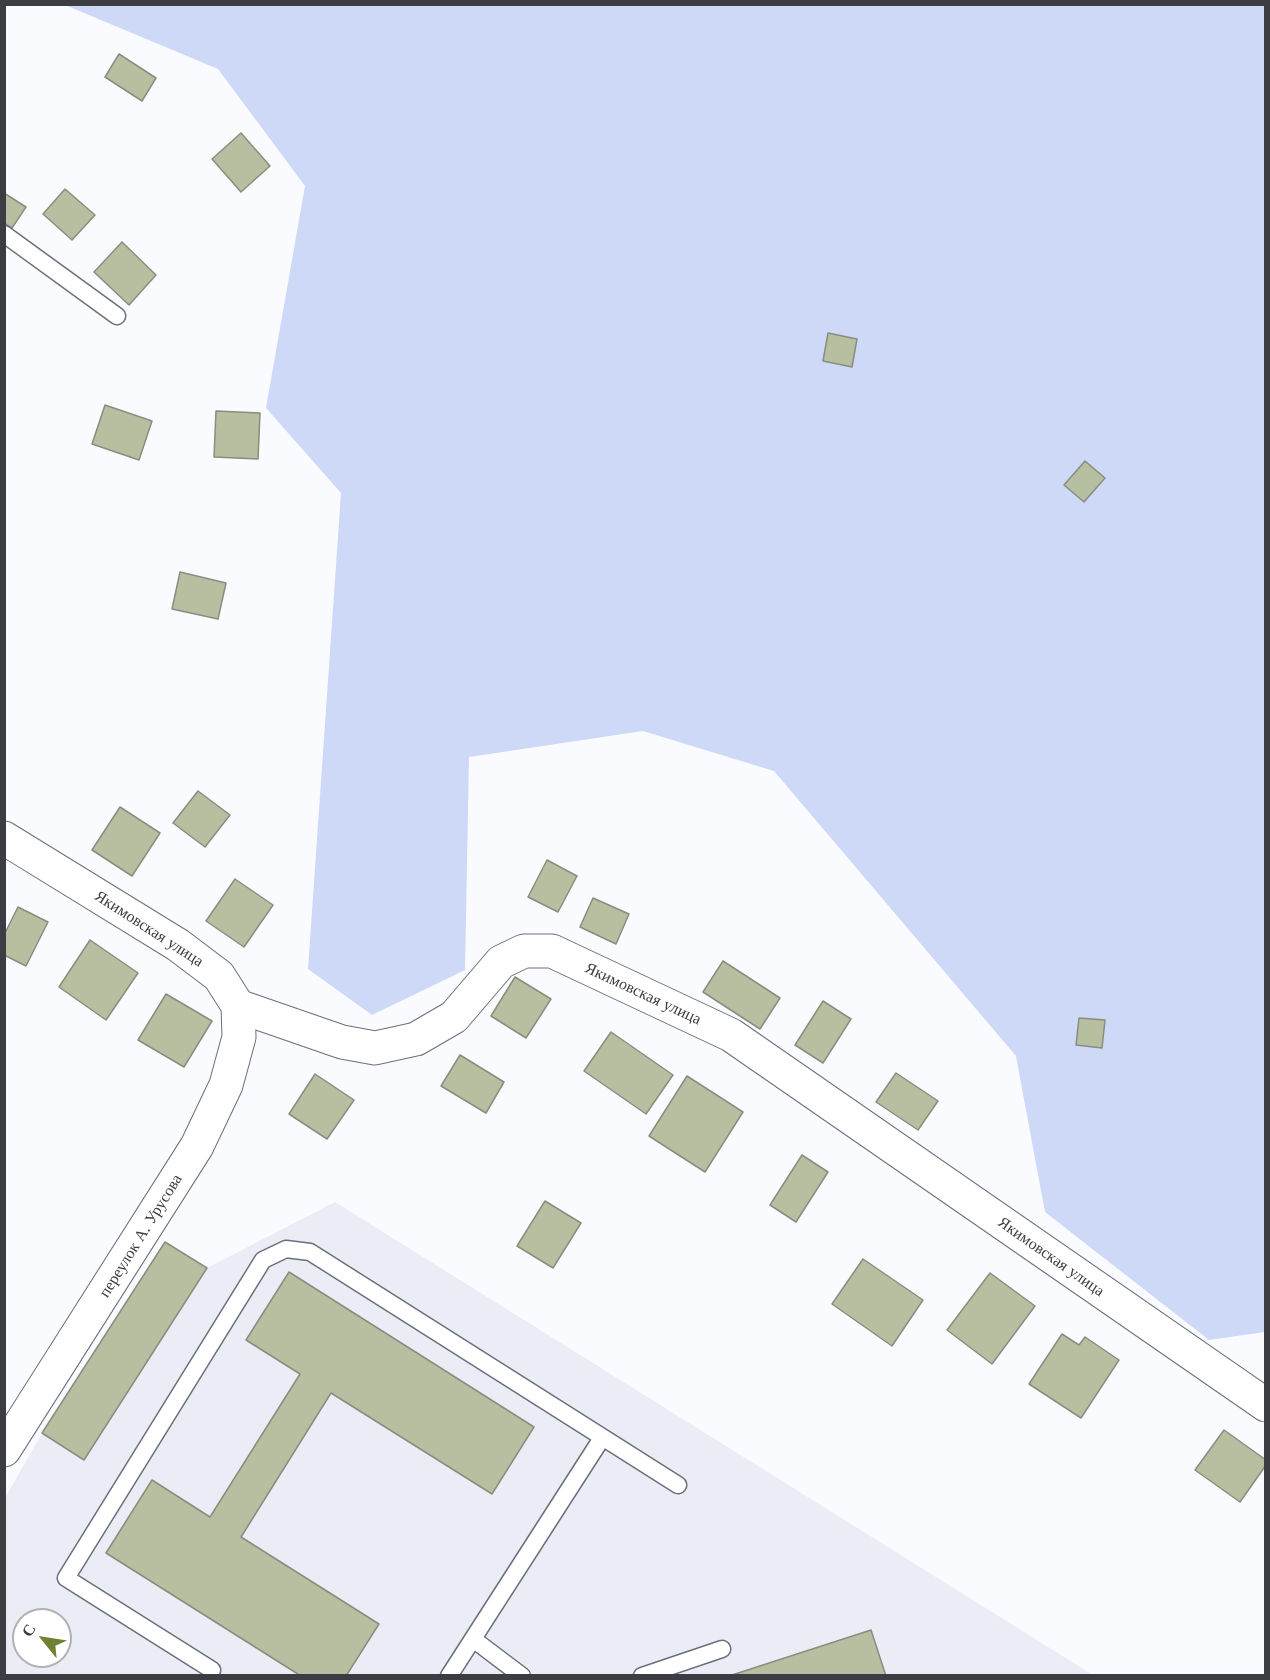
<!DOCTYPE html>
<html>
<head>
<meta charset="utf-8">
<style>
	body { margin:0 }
	#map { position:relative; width:1270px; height:1680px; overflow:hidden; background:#fafbfe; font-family:"Libre Baskerville",serif }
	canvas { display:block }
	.frame { position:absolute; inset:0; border:6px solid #3b3d42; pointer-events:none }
	.north { position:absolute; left:12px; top:1608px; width:60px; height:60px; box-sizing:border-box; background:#fff; border:2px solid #b1b1b3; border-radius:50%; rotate:300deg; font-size:16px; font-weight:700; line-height:24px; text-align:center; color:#3b3d42 }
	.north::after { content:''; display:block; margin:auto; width:21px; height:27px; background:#6e8232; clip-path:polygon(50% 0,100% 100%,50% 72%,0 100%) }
</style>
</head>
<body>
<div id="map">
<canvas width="1270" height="1680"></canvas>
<div class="frame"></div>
<div class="north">С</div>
</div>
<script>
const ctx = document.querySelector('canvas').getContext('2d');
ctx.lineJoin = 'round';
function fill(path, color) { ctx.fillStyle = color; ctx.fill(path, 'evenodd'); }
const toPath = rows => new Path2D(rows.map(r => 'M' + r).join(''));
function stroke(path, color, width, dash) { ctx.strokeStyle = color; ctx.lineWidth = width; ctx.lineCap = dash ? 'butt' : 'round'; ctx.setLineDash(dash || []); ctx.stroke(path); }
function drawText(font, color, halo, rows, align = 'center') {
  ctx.font = font + ' "Libre Baskerville",serif'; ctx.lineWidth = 4.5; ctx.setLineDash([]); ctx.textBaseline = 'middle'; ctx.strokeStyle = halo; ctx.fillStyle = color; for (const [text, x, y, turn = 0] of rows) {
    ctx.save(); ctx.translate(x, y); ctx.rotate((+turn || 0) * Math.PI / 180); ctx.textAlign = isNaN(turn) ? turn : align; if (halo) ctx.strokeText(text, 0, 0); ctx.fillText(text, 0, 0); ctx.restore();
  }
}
fill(toPath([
	[335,1202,1093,1675,5,1676,5,1498,42,1433,165,1242,207,1268],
	[24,1620,60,1620,60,1656,24,1656]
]), '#eaedf5');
fill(toPath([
	[65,5,1265,5,1265,1332,1209,1340,1045,1212,1016,1056,774,771,643,731,469,757,465,970,372,1015,308,969,341,493,266,408,305,186,218,69]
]), '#cdd9f6');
const building = toPath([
	[119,54,156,78,142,101,105,77,119,54],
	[241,133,270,166,241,192,212,159,241,133],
	[65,189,95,215,72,240,43,214,65,189],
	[4,193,26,207,12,228,4,223,4,193],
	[122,242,156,275,129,305,94,272,122,242],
	[828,333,857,339,852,367,823,361,828,333],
	[105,405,152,421,139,460,92,444,105,405],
	[216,411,260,413,258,459,214,457,216,411],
	[1085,461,1105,478,1084,502,1064,485,1085,461],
	[180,572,226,583,218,619,172,609,180,572],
	[198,791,230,815,205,847,173,823,198,791],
	[120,807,160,833,132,876,92,850,120,807],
	[547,860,577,876,558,912,528,897,547,860],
	[235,879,273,905,244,947,206,921,235,879],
	[593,898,629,914,616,944,580,927,593,898],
	[18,907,48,922,26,966,4,955,4,935,18,907],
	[90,940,138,973,106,1020,59,987,90,940],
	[723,961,780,998,760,1029,703,992,723,961],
	[515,977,551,999,526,1038,491,1016,515,977],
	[166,994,212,1021,184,1067,138,1040,166,994],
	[823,1001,851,1019,823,1063,795,1045,823,1001],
	[1079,1018,1105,1020,1102,1048,1076,1045,1079,1018],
	[611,1032,673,1075,646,1114,584,1071,611,1032],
	[460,1055,504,1082,486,1113,441,1086,460,1055],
	[896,1073,938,1101,918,1130,876,1102,896,1073],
	[315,1074,354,1100,327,1139,289,1114,315,1074],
	[687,1076,743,1112,705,1172,649,1136,687,1076],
	[802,1155,828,1172,796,1222,770,1205,802,1155],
	[545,1201,581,1223,553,1268,517,1246,545,1201],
	[165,1242,207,1268,84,1460,42,1433,165,1242],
	[863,1259,923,1300,892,1346,832,1304,863,1259],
	[289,1272,534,1427,492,1494,331,1393,241,1537,379,1624,346,1676,301,1676,106,1553,152,1480,210,1517,300,1374,246,1340,289,1272],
	[990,1273,1035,1306,992,1364,947,1330,990,1273],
	[1062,1334,1079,1345,1085,1337,1119,1360,1081,1418,1029,1384,1062,1334],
	[1224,1430,1266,1460,1266,1465,1240,1502,1195,1470,1224,1430],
	[871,1630,886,1676,729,1676,871,1630]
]);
fill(building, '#b6c0a1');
stroke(building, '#898d80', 1.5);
const lane = toPath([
	[4,234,117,316],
	[473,1639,522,1676],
	[212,1670,66,1578,263,1260,286,1249,310,1252,678,1485],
	[449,1676,602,1438],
	[642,1676,722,1649]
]);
const street = toPath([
	[4,838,178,945,219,976,238,1006,342,1042,375,1048,416,1039,454,1017,501,962,524,951,552,951,731,1035,1266,1405],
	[4,1450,197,1146,226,1085,239,1037,238,1006]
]);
stroke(lane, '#6b6f7b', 19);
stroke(street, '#6b6f7b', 35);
stroke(lane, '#fff', 16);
stroke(street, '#fff', 33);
drawText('16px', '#3b3d42', '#fff', [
	["Якимовская улица",149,929,33],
	["Якимовская улица",643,994,25],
	["переулок А. Урусова",141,1236,-58],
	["Якимовская улица",1051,1257,35]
]);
</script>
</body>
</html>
